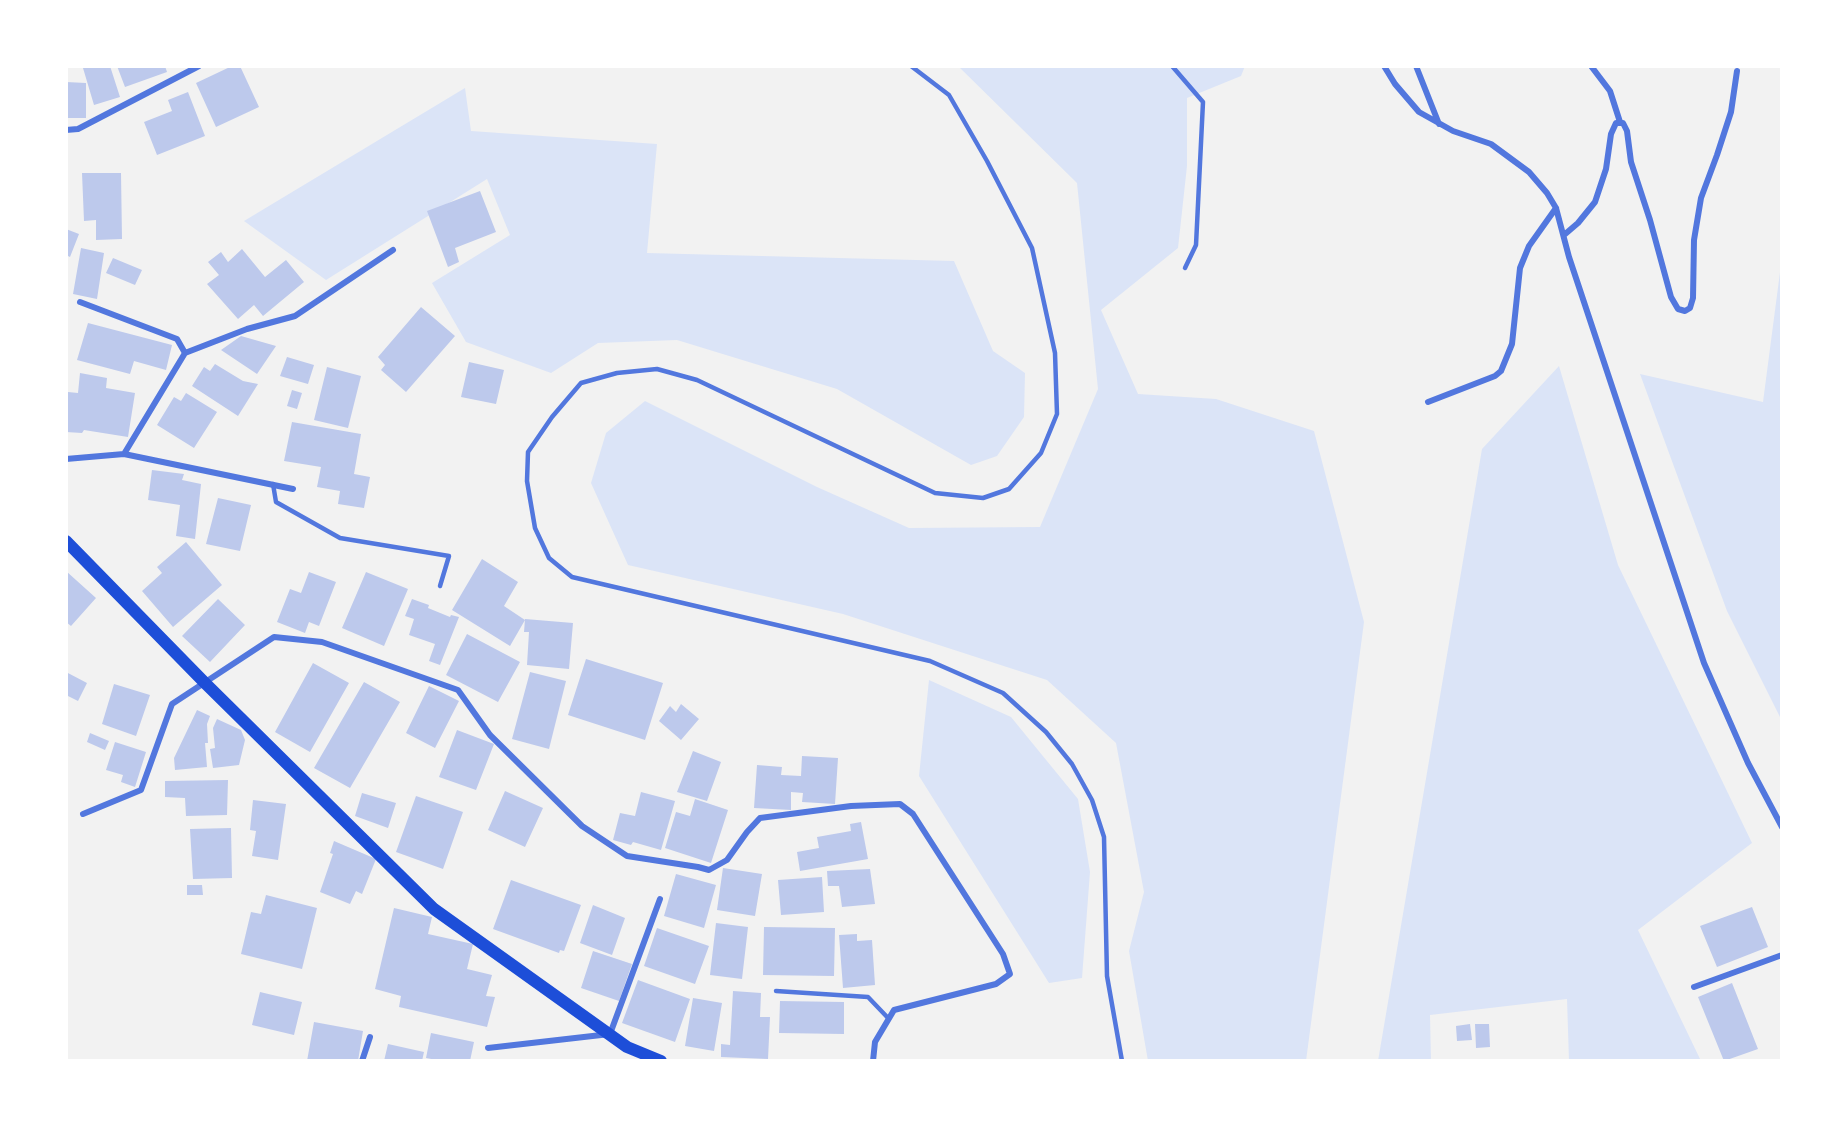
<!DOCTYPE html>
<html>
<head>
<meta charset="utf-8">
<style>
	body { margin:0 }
	#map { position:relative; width:1848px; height:1127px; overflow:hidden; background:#f2f2f2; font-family:Signika,sans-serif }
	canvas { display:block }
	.frame { position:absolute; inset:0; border:68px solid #fff; pointer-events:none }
</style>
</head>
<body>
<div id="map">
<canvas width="1848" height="1127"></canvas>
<div class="frame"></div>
</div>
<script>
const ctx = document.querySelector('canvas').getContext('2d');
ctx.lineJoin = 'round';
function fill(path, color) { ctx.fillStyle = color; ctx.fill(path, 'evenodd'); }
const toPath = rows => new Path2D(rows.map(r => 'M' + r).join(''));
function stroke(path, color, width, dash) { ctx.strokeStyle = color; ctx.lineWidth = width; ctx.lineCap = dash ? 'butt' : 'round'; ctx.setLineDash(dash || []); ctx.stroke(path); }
fill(toPath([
	[958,66,1245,66,1241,76,1187,98,1187,166,1178,248,1101,310,1138,394,1216,399,1314,431,1364,622,1306,1061,1148,1061,1129,951,1144,892,1116,743,1047,680,843,614,628,565,591,483,606,433,645,401,817,487,909,528,1040,527,1098,389,1077,183],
	[465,88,471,131,657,144,647,253,954,261,993,351,1025,373,1024,417,997,456,971,465,837,389,677,340,598,343,551,373,466,342,432,283,510,235,487,179,326,280,244,221],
	[1782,257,1782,721,1727,611,1640,374,1763,402],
	[1559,366,1618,565,1752,843,1638,930,1701,1061,1569,1061,1567,999,1430,1015,1431,1061,1378,1061,1482,449],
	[929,680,1011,717,1078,799,1090,872,1082,978,1049,983,919,776]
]), '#dbe4f7');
fill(toPath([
	[90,66,110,66,120,97,94,105,83,68],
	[117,66,165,66,167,72,125,87],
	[232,66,240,66,259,107,216,127,196,83],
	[66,82,86,83,86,118,66,118],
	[188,92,205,136,157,155,144,122,172,111,168,100],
	[82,173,121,173,122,239,96,240,96,220,84,221],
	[480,191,496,232,455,248,459,262,448,267,427,211],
	[66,229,79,234,70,257,66,255],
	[81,248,104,253,97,299,73,294],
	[242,249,265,277,286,260,304,282,263,316,254,305,238,319,207,284,219,275,208,262,221,252,228,262],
	[113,258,142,270,135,285,106,273],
	[421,307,455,336,406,392,381,370,385,365,378,357],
	[88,323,172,345,166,370,134,361,130,374,77,360],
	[241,336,276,346,257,374,221,350],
	[287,357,314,365,308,384,280,376],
	[469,362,504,370,496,404,461,397],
	[215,364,243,381,258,384,238,416,192,386,204,367,210,371],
	[327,367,361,376,348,428,314,420],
	[80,373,107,378,106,388,135,393,128,437,84,430,82,433,66,432,66,404,68,392,78,393],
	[292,390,302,393,297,409,287,406],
	[186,393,217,412,194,448,157,425,174,397,181,401],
	[292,422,361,434,354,474,370,477,364,508,338,504,340,491,317,487,321,467,284,461],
	[152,470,184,474,182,480,201,484,195,539,176,536,180,505,148,500],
	[218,498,251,505,240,551,206,544],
	[186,542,222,585,173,627,142,591,162,573,157,567],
	[482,559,518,582,504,606,525,620,510,646,452,610],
	[66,571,96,598,71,626,66,622],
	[309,572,336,582,319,626,309,622,305,633,277,622,290,589,301,593],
	[366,572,408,589,384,646,342,628],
	[218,599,245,625,210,662,182,636],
	[412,599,429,605,428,608,450,617,451,615,459,617,440,665,429,661,435,644,409,635,414,619,405,616],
	[525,619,573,623,569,669,527,665,529,632,524,632],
	[467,634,520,662,498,702,446,675],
	[586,659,663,683,645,740,568,715],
	[313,663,349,683,310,752,275,732],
	[66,672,87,683,78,701,66,695],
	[530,672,566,681,549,749,512,739],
	[364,682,400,702,350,788,314,768],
	[114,684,150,695,136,736,102,724],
	[429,686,459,701,435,748,406,733],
	[681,704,699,719,681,740,659,721,670,706,676,712],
	[197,710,210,716,207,724,208,743,205,743,207,767,175,770,174,758],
	[217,719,241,730,245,740,239,765,213,768,210,749,215,748,213,728],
	[457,730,494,744,476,790,439,777],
	[90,733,109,741,105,750,87,742],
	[115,742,146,752,135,787,121,782,123,775,106,770],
	[693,751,721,762,707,801,677,792],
	[802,756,838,758,835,804,802,802,803,793,791,792,791,810,754,808,757,765,782,767,781,775,801,776],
	[228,780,227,815,186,816,185,798,165,797,165,781],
	[505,791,543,808,525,847,488,830],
	[641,792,675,801,661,850,633,842,631,845,613,840,620,813,635,816],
	[362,793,396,803,388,828,355,816],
	[416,796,463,812,443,869,396,852],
	[695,799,728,810,711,863,665,848,676,812,690,816],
	[253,800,286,804,278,860,252,856,256,831,250,830],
	[861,822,868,859,800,871,797,852,819,848,817,837,851,831,850,824],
	[231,828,232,878,193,879,190,829],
	[334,841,376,859,362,894,356,891,350,904,320,892,333,854,330,853],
	[723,868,762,874,755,916,717,910],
	[870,869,875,904,842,907,839,886,828,886,827,871],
	[676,874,716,885,704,928,664,916],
	[822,877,824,912,781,915,778,880],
	[511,880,581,905,564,951,560,950,559,953,493,929],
	[187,885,202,885,203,895,187,895],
	[266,895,317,908,302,969,241,954,251,912,261,914],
	[593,905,625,918,612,955,580,943],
	[1752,907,1768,947,1717,967,1700,926],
	[394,908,432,917,428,934,473,944,467,969,492,975,486,996,495,997,487,1027,399,1007,401,996,375,989],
	[716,923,748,927,742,979,710,975],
	[764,927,835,928,834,976,763,975],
	[657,928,709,946,695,984,644,966],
	[857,934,857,941,872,940,875,985,843,988,839,935],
	[593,951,632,964,619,1001,581,988],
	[638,980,690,999,675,1042,622,1023],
	[1732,983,1758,1049,1724,1061,1698,997],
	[733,991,761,993,760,1017,770,1017,768,1059,721,1057,721,1044,730,1045],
	[260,992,302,1002,294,1035,252,1025],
	[693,998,722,1003,714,1051,685,1046],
	[780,1001,844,1002,844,1034,779,1033],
	[314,1022,363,1031,358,1061,307,1061],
	[1470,1024,1472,1040,1457,1041,1456,1026],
	[1475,1024,1489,1024,1490,1047,1476,1048],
	[431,1033,474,1042,470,1061,442,1061,426,1058],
	[388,1044,424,1052,422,1061,384,1061]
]), '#bdc9ec');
stroke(toPath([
	[911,66,949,95,987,161,1032,248,1055,353,1057,414,1041,453,1009,489,983,498,935,493,697,380,657,369,617,373,581,383,552,417,528,452,527,481,535,528,549,558,572,577,930,661,1003,693,1046,732,1072,764,1092,800,1104,837,1107,976,1122,1061],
	[1172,66,1203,102,1196,245,1185,268],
	[273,484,276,502,340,538,449,556,440,586],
	[776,991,868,997,889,1019]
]), '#5277de', 4.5);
stroke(toPath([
	[1384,66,1395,84,1419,112,1453,131,1491,144,1529,172,1547,193,1556,208,1569,257,1704,663,1748,763,1782,827],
	[1416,66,1439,124],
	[1591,66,1610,91,1620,122],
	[66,130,78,129,199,66],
	[1564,235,1578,223,1595,202,1606,169,1611,134,1616,123,1623,123,1627,131,1631,162,1650,220,1671,297,1678,309,1685,311,1690,308,1693,298,1694,240,1701,198,1717,155,1731,112,1737,71],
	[80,302,177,339,185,353],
	[1428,402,1495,376,1501,371,1512,344,1520,268,1529,246,1556,208],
	[124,454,293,489],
	[66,459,124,454,185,353,247,329,295,316,393,250],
	[83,814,141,790,172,704,274,637,322,642,458,690,490,735,582,826,627,856,698,867,709,870,727,860,747,832,760,818,851,806,900,804,913,814,1003,954,1010,974,996,984,894,1010,875,1042,873,1061],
	[1694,987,1782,955],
	[488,1048,610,1034,660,899],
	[362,1061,370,1037]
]), '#5277de', 6);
stroke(toPath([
	[66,541,204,682,434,909,627,1047,661,1061]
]), '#1d4ed8', 12);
</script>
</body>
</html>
